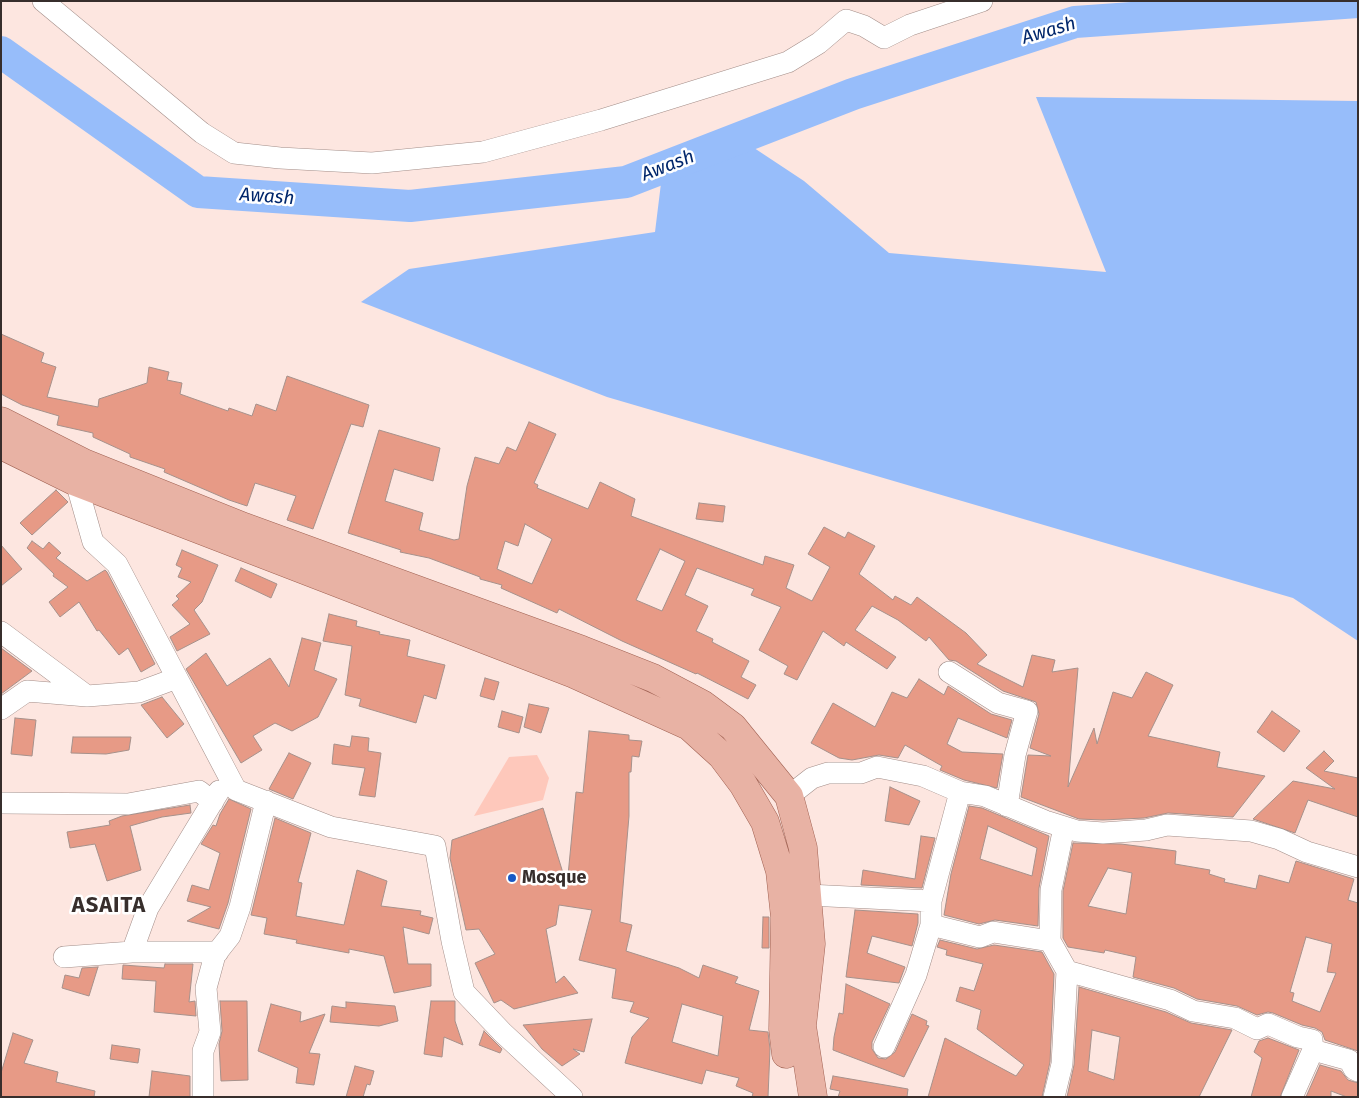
<!DOCTYPE html>
<html>
<head>
<meta charset="utf-8">
<style>
	body { margin:0 }
	#map { position:relative; width:1359px; height:1098px; overflow:hidden; background:#fde6e0; font-family:"Fira Sans",sans-serif }
	canvas { display:block }
	.frame { position:absolute; inset:0; border:2px solid #372e2c; pointer-events:none }
</style>
</head>
<body>
<div id="map">
<canvas width="1359" height="1098"></canvas>
<div class="frame"></div>
</div>
<script>
const ctx = document.querySelector('canvas').getContext('2d');
ctx.lineJoin = 'round';
function fill(path, color) { ctx.fillStyle = color; ctx.fill(path, 'evenodd'); }
const toPath = rows => new Path2D(rows.map(r => 'M' + r).join(''));
function stroke(path, color, width, dash) { ctx.strokeStyle = color; ctx.lineWidth = width; ctx.lineCap = dash ? 'butt' : 'round'; ctx.setLineDash(dash || []); ctx.stroke(path); }
function drawText(font, color, halo, rows, align = 'center') {
  ctx.font = font + ' "Fira Sans",sans-serif'; ctx.lineWidth = 5; ctx.setLineDash([]); ctx.textBaseline = 'middle'; ctx.strokeStyle = halo; ctx.fillStyle = color; for (const [text, x, y, turn = 0] of rows) {
    ctx.save(); ctx.translate(x, y); ctx.rotate((+turn || 0) * Math.PI / 180); ctx.textAlign = isNaN(turn) ? turn : align; if (halo) ctx.strokeText(text, 0, 0); ctx.fillText(text, 0, 0); ctx.restore();
  }
}
fill(toPath([
	[537,755,549,778,543,800,474,816,509,757]
]), '#fec8bb');
fill(toPath([
	[1036,97,1358,101,1358,641,1293,598,607,397,361,302,409,269,655,232,663,167,739,138,804,181,889,253,1106,272]
]), '#97bdfa');
stroke(toPath([
	[1,52,198,192,410,206,626,182,853,94,1075,22,1358,2]
]), '#97bdfa', 32);
const building = toPath([
	[1,334,44,353,41,362,56,367,47,397,98,407,99,399,147,383,149,367,169,372,167,380,182,383,180,394,228,411,229,408,252,416,256,404,276,411,287,376,369,405,363,427,351,424,313,529,287,520,296,496,255,483,247,506,229,500,164,472,165,469,130,457,130,454,93,437,93,433,57,425,59,416,22,405,1,394,1,334],
	[529,422,556,434,534,483,538,485,537,488,588,509,600,482,635,499,631,516,763,565,765,556,794,565,786,588,812,601,830,567,808,554,824,527,845,538,848,532,875,546,859,574,893,600,895,596,911,605,917,597,966,633,987,655,977,664,1023,687,1032,655,1055,660,1052,672,1078,668,1068,787,1094,728,1097,744,1113,692,1132,698,1146,672,1173,685,1148,736,1220,752,1217,767,1265,776,1233,817,1168,813,1144,818,1103,820,1079,819,1021,797,1028,755,1051,756,1030,748,1039,714,1036,702,1003,691,956,661,949,660,929,637,926,641,898,620,872,606,855,630,896,657,887,669,846,642,844,646,823,631,797,680,784,674,788,666,759,650,781,607,751,595,754,589,697,568,685,595,708,606,696,631,713,639,712,642,749,661,741,677,756,685,748,699,697,673,696,674,622,641,559,609,557,613,501,588,502,585,480,579,480,577,429,558,400,552,401,550,348,533,379,430,440,448,433,481,394,469,385,501,423,513,419,530,454,540,459,539,467,486,475,457,499,464,507,447,516,451,529,422],
	[525,524,552,539,532,584,497,569,505,541,518,546,525,524],
	[660,549,685,561,662,611,636,600,660,549],
	[56,490,68,502,32,535,20,523,56,490],
	[699,503,725,506,723,522,696,519,699,503],
	[32,541,43,549,49,542,61,553,56,558,87,581,105,570,107,572,155,664,141,672,128,648,119,655,99,630,97,631,79,602,60,617,49,602,68,587,53,576,54,574,27,548,32,541],
	[1,545,22,569,1,586,1,545],
	[182,550,218,565,202,602,194,610,210,634,177,651,170,637,190,624,172,605,179,599,176,596,191,582,178,577,182,568,176,565,182,550],
	[241,568,277,584,271,598,235,581,241,568],
	[329,614,357,621,356,626,380,632,379,634,410,640,407,656,445,665,436,699,424,695,416,723,359,706,361,699,345,695,352,646,323,641,329,614],
	[302,638,321,643,314,670,337,679,318,717,292,731,275,723,253,736,262,750,241,763,186,669,206,653,227,686,270,658,289,687,302,638],
	[1,648,32,671,1,694,1,648],
	[485,678,499,682,494,700,480,696,485,678],
	[919,679,944,695,948,686,991,714,1012,720,1007,738,958,718,947,744,962,752,1003,754,997,788,964,780,940,770,942,766,905,745,898,758,879,755,852,760,839,758,811,743,833,703,875,727,892,692,907,698,919,679],
	[162,697,184,724,167,738,141,705,162,697],
	[529,704,549,708,541,733,524,727,529,704],
	[502,711,523,717,519,733,498,727,502,711],
	[1272,711,1300,731,1284,752,1257,732,1272,711],
	[15,718,36,720,32,756,11,754,15,718],
	[589,731,629,735,629,740,642,741,639,757,632,756,631,772,629,772,629,816,620,922,632,925,626,951,679,968,699,978,703,965,738,977,735,983,759,991,749,1030,768,1032,770,1049,768,1097,752,1097,753,1093,736,1086,739,1078,706,1070,702,1084,625,1063,632,1037,649,1018,630,1012,634,1002,612,998,616,969,579,960,592,910,559,905,556,925,546,929,556,983,564,976,578,993,514,1009,501,1000,494,1003,475,963,495,954,479,929,466,930,450,858,452,840,543,808,567,886,576,792,583,793,589,731],
	[682,1004,723,1016,718,1056,672,1042,682,1004],
	[352,736,369,738,368,751,381,753,375,797,359,795,365,768,332,764,334,744,350,747,352,736],
	[73,737,131,737,129,750,106,754,71,753,73,737],
	[1324,751,1334,761,1324,771,1358,778,1358,817,1308,800,1295,833,1253,819,1293,781,1335,789,1306,768,1324,751],
	[289,753,311,763,293,799,269,789,289,753],
	[890,787,920,801,909,825,885,821,890,787],
	[229,799,251,809,228,903,219,929,187,921,211,907,187,901,192,885,209,890,220,853,201,844,213,825,216,826,220,814,229,799],
	[190,805,191,813,162,817,130,826,141,870,107,881,95,844,70,848,67,832,110,825,109,821,122,816,190,805],
	[969,806,982,808,1049,836,1039,888,1038,926,995,920,979,924,944,915,951,874,969,806],
	[988,826,1037,848,1032,876,980,859,988,826],
	[275,818,311,833,298,882,302,883,296,916,344,925,357,870,387,881,381,906,421,911,420,915,433,918,429,934,403,927,408,964,431,964,431,986,394,993,384,956,349,949,349,953,296,943,297,940,264,934,267,918,251,915,275,818],
	[921,836,935,838,922,888,861,885,863,870,915,879,921,836],
	[1073,843,1121,844,1176,851,1175,864,1210,870,1209,874,1225,879,1224,882,1256,889,1259,875,1289,883,1296,861,1354,879,1348,900,1358,903,1358,1051,1325,1040,1322,1032,1315,1028,1302,1025,1273,1013,1268,1012,1257,1015,1237,1006,1197,999,1174,988,1133,977,1136,957,1105,950,1104,953,1068,947,1063,938,1063,891,1073,843],
	[1108,868,1132,873,1126,914,1088,906,1108,868],
	[1306,937,1332,944,1327,972,1336,973,1320,1012,1292,1001,1294,993,1290,992,1306,937],
	[855,910,918,914,918,923,912,946,872,936,867,953,905,967,899,983,846,977,855,910],
	[763,917,769,917,769,948,762,948,763,917],
	[940,940,977,949,994,945,1042,952,1054,974,1050,1062,1042,1097,928,1097,945,1038,1016,1076,1024,1065,977,1029,981,1010,956,1001,960,987,974,991,983,964,946,955,947,950,937,947,940,940],
	[165,964,193,964,189,1002,195,1001,196,1016,154,1012,156,981,122,979,123,965,164,968,165,964],
	[98,967,89,996,62,988,65,975,79,978,82,968,98,967],
	[846,984,890,1004,872,1042,872,1049,878,1058,886,1059,895,1052,912,1014,927,1021,926,1025,929,1026,904,1077,833,1050,834,1037,839,1013,843,1014,846,984],
	[1079,987,1166,1012,1191,1023,1232,1030,1199,1097,1067,1097,1074,1065,1079,987],
	[1092,1030,1120,1037,1114,1080,1088,1071,1092,1030],
	[220,1001,247,1001,248,1080,221,1081,219,1044,222,1031,220,1001],
	[431,1001,455,1001,455,1021,463,1045,444,1037,442,1057,424,1054,431,1001],
	[346,1002,395,1006,398,1021,379,1026,330,1022,332,1006,346,1008,346,1002],
	[271,1004,301,1012,300,1022,325,1014,309,1053,320,1054,314,1085,296,1083,298,1068,258,1051,271,1004],
	[592,1019,584,1052,573,1049,580,1054,562,1066,542,1049,523,1025,592,1019],
	[484,1031,502,1049,500,1053,479,1045,484,1031],
	[13,1033,33,1040,24,1063,58,1072,56,1082,95,1091,94,1097,1,1097,1,1073,13,1033],
	[1268,1038,1299,1050,1280,1097,1251,1097,1262,1058,1254,1052,1259,1041,1268,1038],
	[112,1045,140,1049,138,1063,110,1059,112,1045],
	[1320,1065,1341,1071,1348,1080,1358,1083,1358,1097,1347,1097,1331,1091,1331,1097,1306,1097,1320,1065],
	[355,1066,374,1071,370,1085,367,1084,363,1097,346,1097,355,1066],
	[152,1071,190,1076,190,1097,149,1097,152,1071],
	[833,1076,908,1089,907,1097,838,1097,840,1091,830,1089,833,1076]
]);
fill(building, '#e79a86');
stroke(building, '#a6918b', 1);
const minor = toPath([
	[43,1,202,133,234,153,280,158,372,163,483,152,601,120,788,62,819,43,846,20,864,26,884,38,910,25,982,1],
	[76,482,93,542,117,564,236,790,331,827,435,846,452,941,464,992,503,1033,572,1097],
	[1,632,87,696],
	[949,672,998,703,1027,711,1015,755,1007,806],
	[1,709,27,691,87,696,139,692,177,678],
	[789,796,812,778,828,773,861,773,877,767,923,776,960,792,985,796,1045,821,1077,831,1103,833,1146,830,1167,825,1251,831,1279,839,1307,852,1358,867],
	[1,803,128,804,199,791,213,802],
	[808,895,931,901,960,792],
	[931,901,931,925,980,937,993,932,1050,941,1067,971,1062,1064,1054,1097],
	[1050,941,1051,890,1064,827],
	[132,952,148,908,219,791],
	[64,957,132,952,218,952],
	[1067,971,1170,1000,1193,1011,1235,1018,1257,1029,1268,1024,1298,1037,1312,1040,1313,1050],
	[884,1047,916,975,931,925],
	[203,1097,203,1051,210,1032,206,988,215,955,230,936,240,907,266,801],
	[1292,1097,1313,1050,1349,1060,1354,1069,1358,1071]
]);
const major = toPath([
	[1,421,84,463,244,527,582,650,653,678,702,704,733,727,789,796,803,848,811,944,802,1026,813,1097],
	[1,445,76,482,574,674,689,726,722,756,743,784,765,822,780,871,785,917,783,1029,786,1054]
]);
stroke(minor, '#a38e89', 22);
stroke(major, '#a06253', 29);
stroke(minor, '#fff', 21);
stroke(major, '#e8b2a4', 28);
for (const [x, y, r, color] of [
	[512,878,5,"#1859c5"]
]) { const dot = new Path2D(); dot.arc(x, y, r, 0, 2 * Math.PI); ctx.fillStyle = color; ctx.fill(dot); stroke(dot, '#fff', 2); }
drawText('bold 18px', '#372e2c', '#fff', [
	["Mosque",522,878]
], 'left');
drawText('italic 19px', '#00266b', '#fff', [
	["Awash",1049,31,-16],
	["Awash",668,166,-21],
	["Awash",267,197,4]
]);
ctx.letterSpacing = '1px';
drawText('bold 22px', '#372e2c', '#fff', [
	["ASAITA",109,906]
]);
ctx.letterSpacing = '0px';
</script>
</body>
</html>
